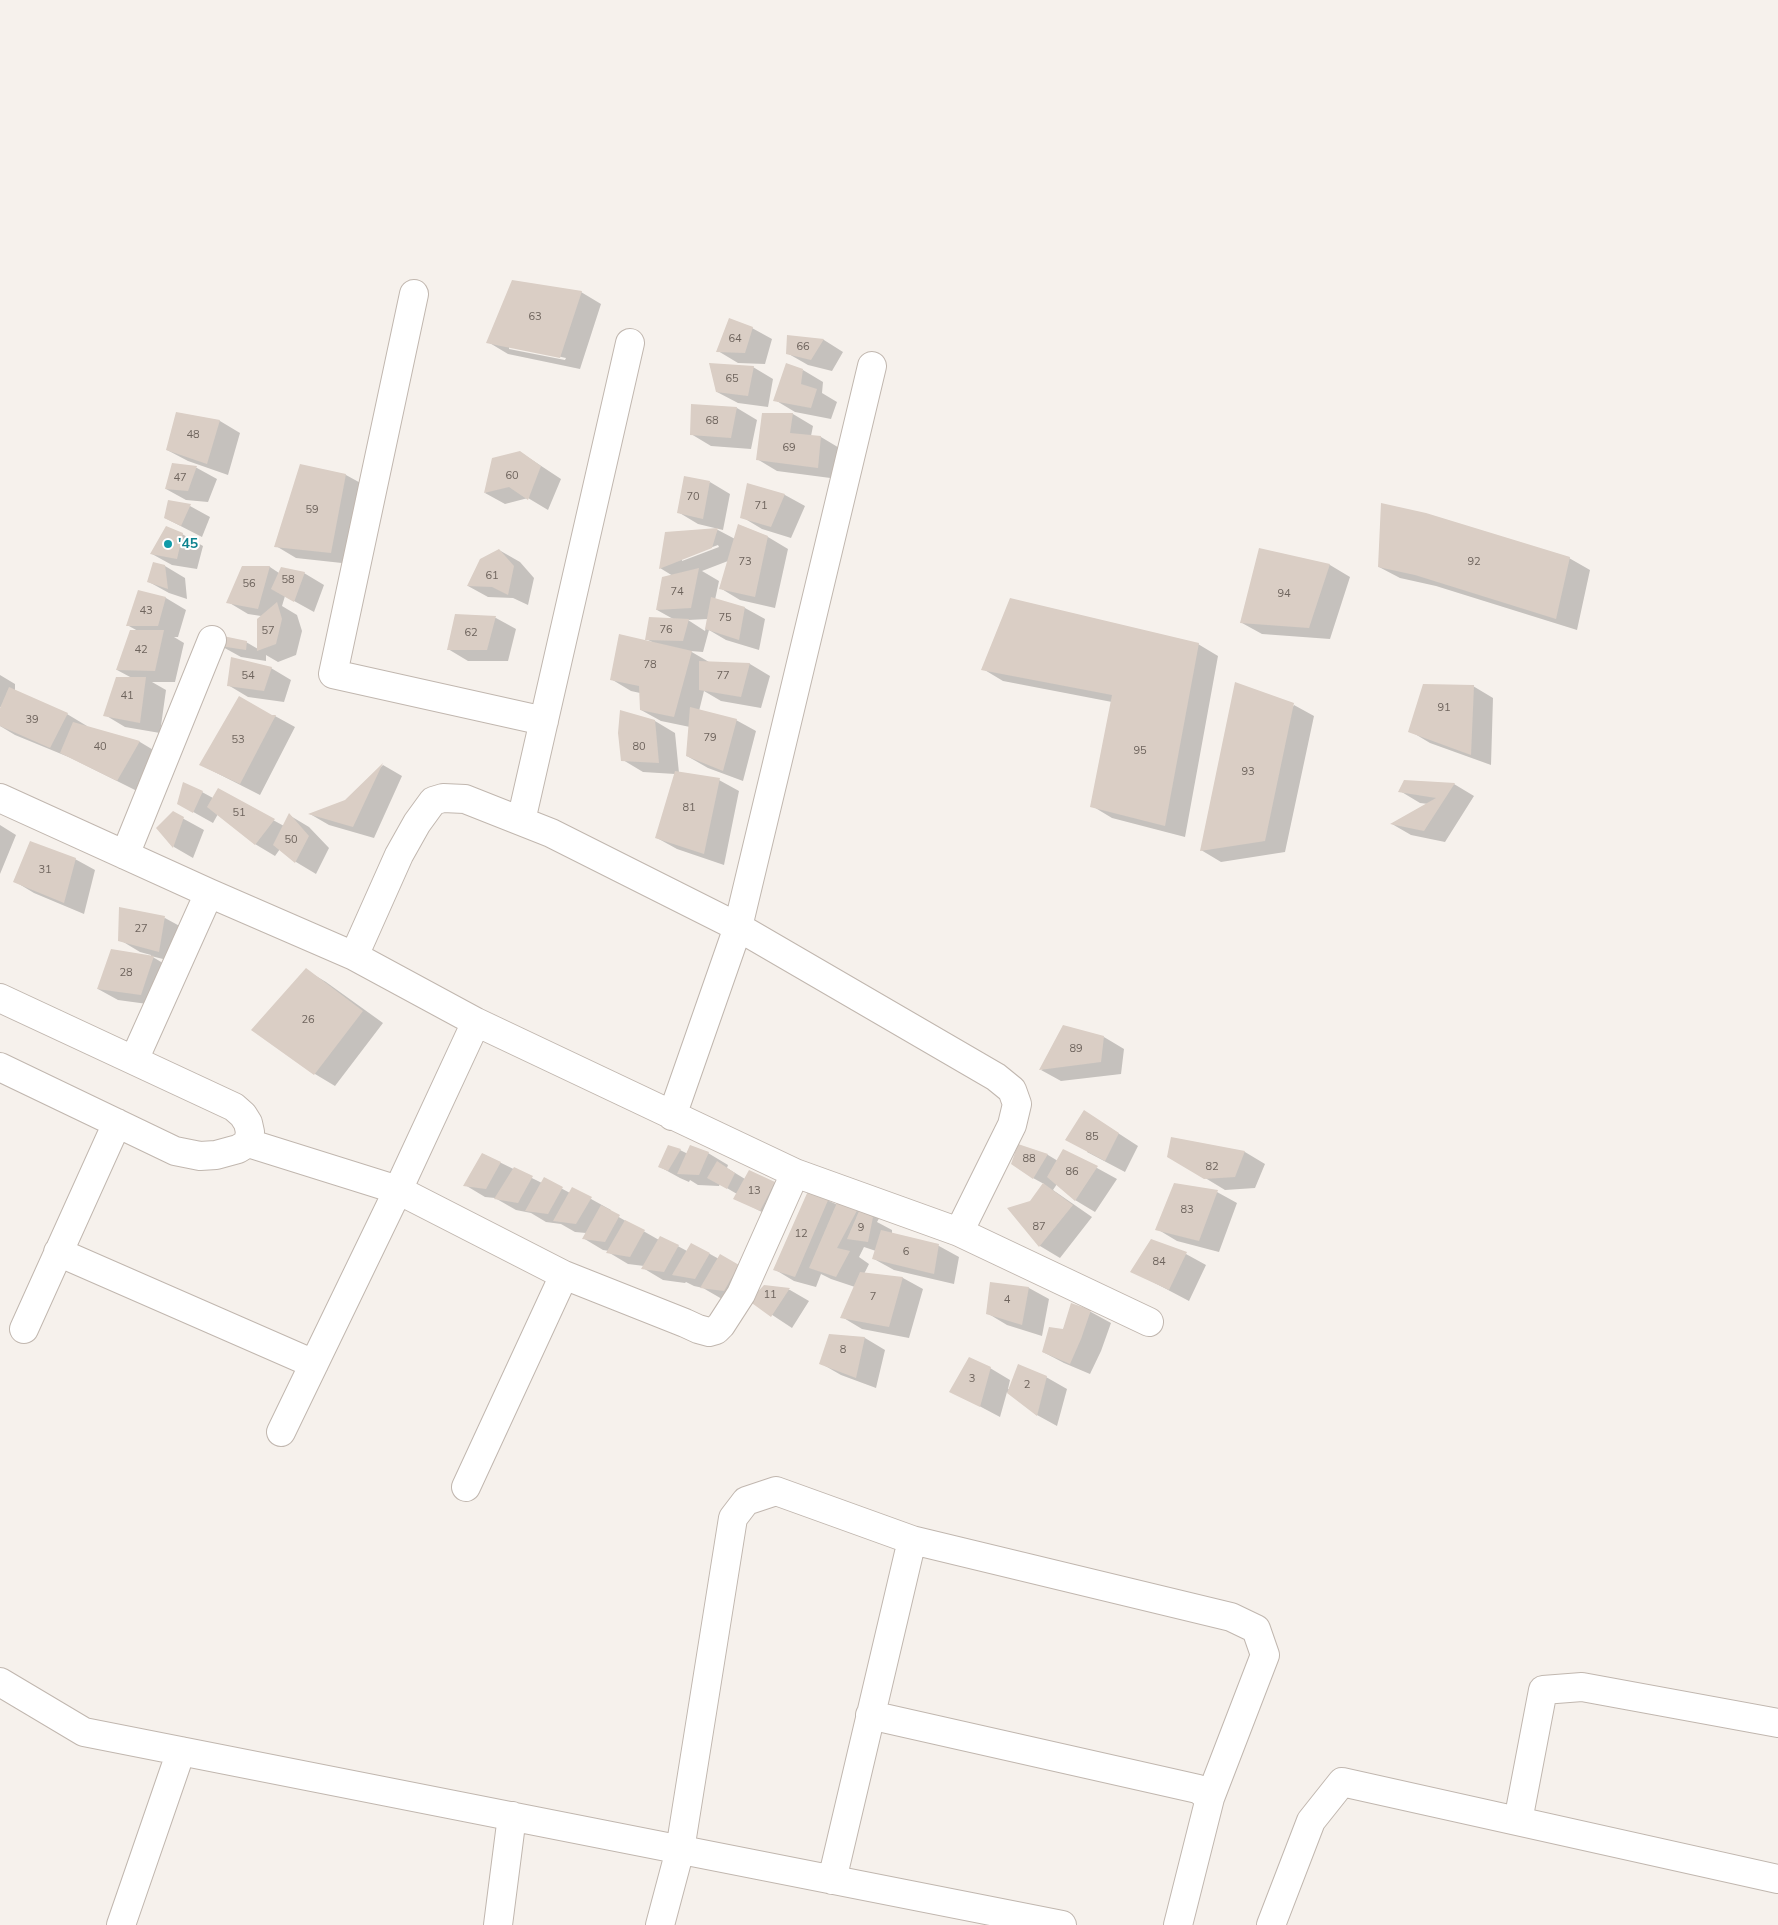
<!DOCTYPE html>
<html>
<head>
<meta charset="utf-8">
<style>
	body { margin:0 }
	canvas { display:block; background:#f6f1ec }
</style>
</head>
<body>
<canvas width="1778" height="1925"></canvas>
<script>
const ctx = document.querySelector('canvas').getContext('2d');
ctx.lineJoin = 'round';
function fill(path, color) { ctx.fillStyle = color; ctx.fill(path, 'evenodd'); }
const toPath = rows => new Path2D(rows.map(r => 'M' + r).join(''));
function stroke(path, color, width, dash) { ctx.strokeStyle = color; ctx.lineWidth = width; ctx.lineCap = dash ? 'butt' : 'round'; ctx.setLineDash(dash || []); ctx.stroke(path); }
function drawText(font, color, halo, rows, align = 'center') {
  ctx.font = font + ' Mulish,sans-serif'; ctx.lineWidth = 4; ctx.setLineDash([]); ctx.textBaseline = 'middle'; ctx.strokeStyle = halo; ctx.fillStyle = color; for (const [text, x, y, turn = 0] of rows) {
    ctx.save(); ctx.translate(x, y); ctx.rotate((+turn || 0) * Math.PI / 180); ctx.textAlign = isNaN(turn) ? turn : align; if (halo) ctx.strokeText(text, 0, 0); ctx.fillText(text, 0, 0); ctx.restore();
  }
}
fill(toPath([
	[581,292,601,304,580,369,508,354,488,342],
	[509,346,566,358,565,360,509,349],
	[752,328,772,339,765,364,738,363,718,351],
	[788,337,824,340,843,352,832,371,808,365,787,353],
	[753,367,773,379,768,407,738,403,717,392],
	[803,370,823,382,822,393,837,402,831,419,795,412,775,400],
	[737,408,757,420,751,449,711,446,691,434],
	[177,414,220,421,240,433,228,475,188,461,167,450],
	[763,414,793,414,813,426,811,436,821,437,841,449,838,479,777,471,757,459],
	[520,452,561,479,548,510,528,498,505,504,485,493],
	[173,464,197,468,217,479,208,502,186,500,166,489],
	[301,465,346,475,366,486,351,564,296,558,276,546],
	[710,482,730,494,723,530,698,524,678,512],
	[748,485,785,495,805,506,791,538,762,529,742,517],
	[190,506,210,517,202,537,165,518],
	[718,530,735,539,768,537,788,549,775,608,740,600,720,588,728,561,702,571,719,581,715,600,745,608,765,619,759,650,726,640,709,630,703,652,690,651,709,662,750,664,770,676,761,708,721,701,704,691,699,711,736,720,756,731,743,781,708,768,687,756,690,727,661,721,641,710,640,693,631,691,611,679,652,642,646,639,675,620,657,610,673,576,660,568,666,533],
	[718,545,719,547,682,561,682,558],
	[708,619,705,631,688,620],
	[182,534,203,546,197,569,172,565,152,554],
	[1260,549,1330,565,1350,577,1330,639,1262,634,1242,623],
	[499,550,520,562,534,578,528,605,513,598,488,597,468,586],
	[1569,558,1590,570,1577,630,1436,586,1400,578,1379,567],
	[165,566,185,578,187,599,169,593,149,582],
	[242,567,270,567,279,573,304,573,324,585,314,612,285,596,282,606,297,615,302,631,296,655,278,662,266,655,266,661,241,657,221,646,246,642,258,649,261,616,248,614,228,602],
	[139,591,166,598,186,610,178,637,174,637,184,643,175,682,152,682,166,690,160,733,125,727,105,715,132,678,117,670,138,631,127,625],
	[456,615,496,618,516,629,508,661,468,661,448,649],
	[1198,644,1218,656,1185,837,1112,818,1092,806,1112,702,1003,681,983,669],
	[271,668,291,680,284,702,248,697,228,685],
	[0,675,15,684,15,691,67,714,87,726,87,727,140,742,160,754,137,791,71,758,15,735,0,726,2,707,0,707],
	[1473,686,1493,698,1491,765,1430,743,1410,731],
	[1294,705,1314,716,1285,852,1221,862,1201,850],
	[271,716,275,716,295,727,260,795,201,765],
	[655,721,675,733,679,773,719,780,739,791,724,865,677,849,657,838,675,774,643,772,623,760],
	[383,765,402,776,374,838,329,825,310,814,346,801],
	[1454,784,1474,796,1445,842,1411,835,1392,824,1428,804,1420,803,1400,791],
	[218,790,284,826,289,815,309,827,329,848,316,874,296,862,280,849,275,856,255,844,218,814,213,823,179,804,202,792,213,798],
	[173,813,204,830,193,858,174,847,158,828],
	[0,825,16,835,0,874],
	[75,859,95,870,84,914,34,893,14,881],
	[165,918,185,929,179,963,151,956,173,969,162,1006,118,1000,98,989,151,957,151,955,140,952,120,940],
	[306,970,326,982,383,1023,335,1086,315,1074,253,1030],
	[1104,1037,1124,1049,1121,1074,1061,1081,1041,1070],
	[1084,1111,1138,1146,1125,1172,1087,1152],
	[1019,1145,1048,1155,1058,1161,1097,1168,1117,1179,1095,1212,1075,1200,1057,1184,1053,1190,1092,1217,1060,1258,1040,1246,1009,1208,1031,1202,1044,1184,1033,1178],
	[680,1150,688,1154,708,1153,728,1165,727,1168,745,1179,750,1171,794,1195,781,1222,735,1198,737,1194,720,1184,719,1186,698,1185,690,1180,689,1182,680,1178,660,1167],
	[1245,1152,1265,1164,1255,1188,1225,1190,1169,1156],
	[483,1154,542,1183,544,1179,570,1193,573,1189,611,1210,610,1212,659,1240,661,1237,687,1251,710,1254,719,1259,739,1266,759,1277,722,1299,703,1288,694,1286,686,1282,685,1283,663,1280,643,1268,644,1266,628,1264,608,1252,609,1251,603,1250,583,1238,586,1233,575,1232,561,1224,546,1222,531,1213,516,1210,495,1198,485,1197,465,1185],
	[809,1192,838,1205,881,1215,877,1222,892,1230,892,1234,939,1246,959,1257,954,1284,894,1270,874,1259,876,1251,864,1247,859,1257,869,1264,864,1274,903,1278,923,1289,909,1338,862,1329,842,1317,855,1287,831,1279,821,1274,816,1287,794,1281,774,1269],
	[1217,1192,1237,1203,1219,1252,1177,1241,1157,1229],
	[1186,1254,1206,1265,1189,1301,1132,1271],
	[991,1284,1029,1288,1049,1299,1042,1336,1007,1325,987,1313],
	[765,1286,790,1290,809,1301,792,1328,751,1301],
	[1072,1305,1091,1312,1111,1323,1101,1351,1090,1374,1064,1363,1043,1352,1063,1330],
	[830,1335,865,1338,885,1350,876,1388,841,1375,820,1363],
	[990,1368,1010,1380,1008,1389,1009,1389,1046,1377,1067,1389,1057,1426,1037,1415,1007,1392,1000,1417,951,1391]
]), '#0003');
fill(toPath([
	[512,280,582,291,560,358,486,343],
	[729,318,753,327,745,353,716,352],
	[787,335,824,339,811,360,786,354],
	[709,363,754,366,748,396,716,392],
	[786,363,803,369,801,384,817,389,811,408,773,401],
	[691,404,737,407,731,438,690,435],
	[176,412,220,420,207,464,166,450],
	[762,413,793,413,790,433,821,436,818,468,756,460],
	[520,451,541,466,528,500,509,487,484,493,492,458],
	[172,463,197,466,188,491,165,489],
	[300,464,346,474,331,553,274,547],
	[684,476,710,481,703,519,677,513],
	[747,483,785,494,771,527,740,518],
	[168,500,191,504,181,526,164,518],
	[1381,503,1426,513,1570,557,1556,619,1415,575,1378,567],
	[738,524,768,536,755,597,719,589],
	[166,526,183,533,177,559,150,554],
	[718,528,712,548,659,569,665,532],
	[1259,548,1330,564,1309,628,1240,623],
	[499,549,514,566,508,595,492,587,467,586,480,559],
	[153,562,165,565,168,589,147,582],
	[242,566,270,566,258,609,226,603],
	[281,567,305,572,294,602,271,589],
	[699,568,691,608,656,610,662,577],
	[138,590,166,597,158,626,126,626],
	[711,597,745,607,739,640,705,629],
	[1010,598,1199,643,1165,826,1090,807,1112,695,981,670],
	[277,602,282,619,276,644,257,651,257,619],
	[455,614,496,616,487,650,447,650],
	[649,617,689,619,683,641,645,640],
	[130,630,164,630,155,671,116,670],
	[619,634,692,651,674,717,640,710,639,686,610,680],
	[223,636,247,641,246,650,220,646],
	[231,657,272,667,264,691,227,686],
	[699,661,750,663,741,697,699,690],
	[116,677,146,677,140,723,103,716],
	[1235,682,1294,703,1265,841,1200,851],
	[1423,684,1474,685,1471,755,1408,732],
	[9,687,68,713,50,748,0,726,0,708],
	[239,696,272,715,276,715,240,784,199,765],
	[690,707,737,719,723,771,686,756],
	[620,710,655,720,659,763,621,761,618,733],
	[73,722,140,741,117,781,60,753],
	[383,763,353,827,308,814,345,800],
	[675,771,720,778,704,854,655,838],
	[1404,780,1455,783,1424,831,1390,824,1436,798,1398,792],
	[183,782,203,791,193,813,177,804],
	[218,788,275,819,255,845,207,807],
	[173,811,184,817,173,848,156,828],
	[289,813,309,836,295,863,273,845],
	[30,841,76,858,64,903,13,882],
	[119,907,165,916,159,952,118,941],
	[111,949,154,956,141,995,97,989],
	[306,968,363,1011,314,1075,251,1030],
	[1063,1025,1104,1036,1101,1062,1039,1070],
	[1084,1110,1119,1133,1105,1161,1065,1140],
	[1171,1137,1245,1151,1235,1177,1204,1179,1167,1157],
	[1018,1144,1048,1154,1033,1179,1011,1164],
	[668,1145,681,1149,668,1171,658,1167],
	[690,1145,709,1152,699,1175,677,1174],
	[1063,1149,1098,1166,1075,1201,1047,1177],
	[482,1153,501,1162,486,1189,463,1186],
	[717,1161,735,1173,727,1189,707,1178],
	[514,1167,533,1176,518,1203,494,1199],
	[749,1170,775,1182,760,1211,733,1199],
	[544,1177,563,1187,548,1214,525,1211],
	[1043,1183,1073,1205,1039,1247,1007,1208,1030,1201],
	[1174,1183,1218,1190,1199,1241,1155,1230],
	[572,1187,592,1197,576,1224,553,1221],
	[808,1191,829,1198,795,1277,773,1270],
	[839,1198,861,1203,837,1248,850,1251,836,1277,809,1268],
	[601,1205,620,1215,605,1242,582,1239],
	[859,1211,873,1217,868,1242,847,1239],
	[625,1220,645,1230,630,1257,606,1253],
	[881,1230,939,1244,934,1274,872,1259],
	[660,1236,679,1245,664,1272,641,1269],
	[1151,1239,1187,1252,1169,1290,1130,1272],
	[691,1243,710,1253,695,1279,672,1275],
	[720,1254,739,1265,724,1291,700,1288],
	[860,1272,903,1277,889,1327,840,1318],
	[990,1282,1029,1287,1022,1325,986,1314],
	[764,1285,790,1288,771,1317,749,1301],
	[1071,1303,1091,1310,1081,1339,1070,1364,1042,1352,1049,1327,1063,1329],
	[829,1334,865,1337,856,1378,819,1364],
	[969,1357,991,1367,980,1407,949,1392],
	[1018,1364,1047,1376,1037,1416,1007,1393]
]), '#dacec5');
const minor = toPath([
	[414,294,333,674,544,721],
	[0,798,209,893,354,956,476,1022,795,1173,959,1232,1149,1322],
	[521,821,630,343],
	[125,855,212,640],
	[354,956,399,855,417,823,433,801,443,798,465,799,551,833,738,927,996,1077,1012,1090,1017,1104,1012,1125,959,1232],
	[0,998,234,1107,243,1115,248,1123,250,1132,248,1143],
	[134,1060,209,893],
	[0,1067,175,1151,200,1156,216,1155,238,1149,248,1143,398,1190,564,1275,685,1323,698,1329,709,1332,716,1330,721,1325,741,1294,795,1173],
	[672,1116,738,927,872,366],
	[58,1252,314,1364],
	[24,1329,117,1123],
	[281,1432,398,1190,476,1022],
	[466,1487,564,1275],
	[912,1540,1231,1617,1256,1629,1265,1655,1210,1798],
	[0,1682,84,1732,1062,1925],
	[870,1715,1198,1789,1210,1798,1178,1925],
	[1518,1821,1543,1690,1582,1687,1778,1723],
	[121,1925,181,1751],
	[498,1925,512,1816],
	[660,1925,680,1850,733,1518,746,1501,776,1491,912,1540,832,1880],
	[1271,1925,1311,1821,1342,1782,1778,1879]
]);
stroke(minor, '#c1b7af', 30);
stroke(minor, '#fff', 28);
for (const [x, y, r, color] of [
	[168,544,5,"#0f9aa8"]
]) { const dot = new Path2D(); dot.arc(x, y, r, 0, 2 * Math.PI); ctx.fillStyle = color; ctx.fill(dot); stroke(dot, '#fff', 2); }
drawText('11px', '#6e645d', null, [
	["63",535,317],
	["64",735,339],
	["66",803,347],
	["65",732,379],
	["68",712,421],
	["48",193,435],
	["69",789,448],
	["60",512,476],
	["47",180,478],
	["70",693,497],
	["71",761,506],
	["59",312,510],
	["73",745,562],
	["92",1474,562],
	["61",492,576],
	["58",288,580],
	["56",249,584],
	["74",677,592],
	["94",1284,594],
	["43",146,611],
	["75",725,618],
	["76",666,630],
	["57",268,631],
	["62",471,633],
	["42",141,650],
	["78",650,665],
	["54",248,676],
	["77",723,676],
	["41",127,696],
	["91",1444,708],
	["39",32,720],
	["79",710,738],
	["53",238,740],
	["40",100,747],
	["80",639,747],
	["95",1140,751],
	["93",1248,772],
	["81",689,808],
	["51",239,813],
	["50",291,840],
	["31",45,870],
	["27",141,929],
	["28",126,973],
	["26",308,1020],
	["89",1076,1049],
	["85",1092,1137],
	["88",1029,1159],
	["82",1212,1167],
	["86",1072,1172],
	["13",754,1191],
	["83",1187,1210],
	["87",1039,1227],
	["9",861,1228],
	["12",801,1234],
	["6",906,1252],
	["84",1159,1262],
	["11",770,1295],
	["7",873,1297],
	["4",1007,1300],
	["8",843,1350],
	["3",972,1379],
	["2",1027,1385]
]);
drawText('bold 14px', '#0d838f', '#fff', [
	["'45",178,544]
], 'left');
</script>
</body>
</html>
